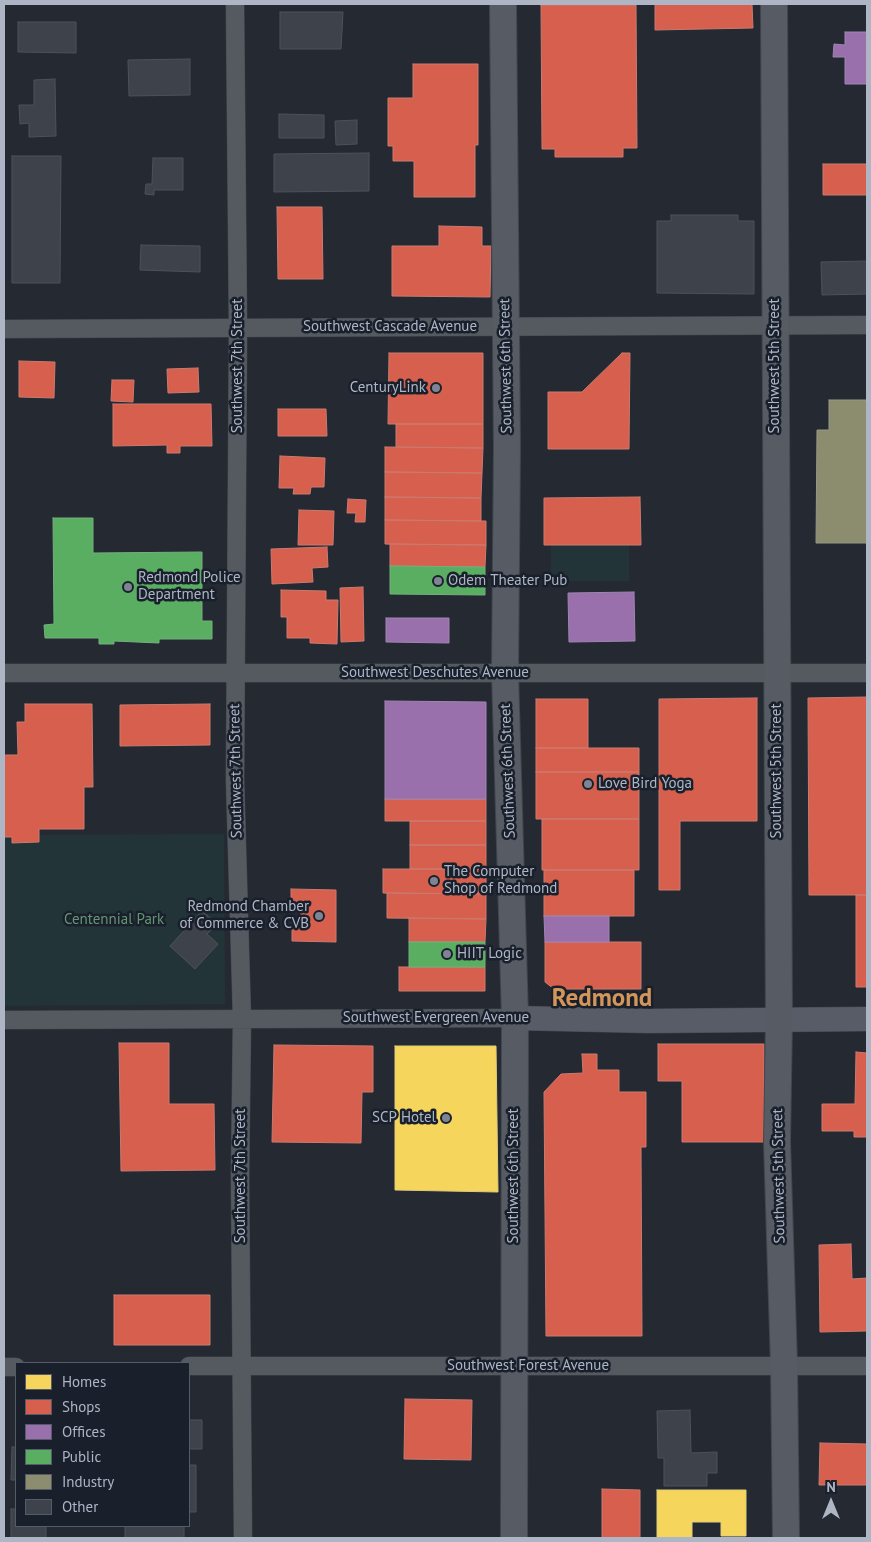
<!DOCTYPE html>
<html>
<head>
<meta charset="utf-8">
<style>
	body { margin:0 }
	#map { position:relative; width:871px; height:1542px; overflow:hidden; background:#252a32; font-family:"PT Sans",sans-serif }
	canvas { display:block }
	.frame { position:absolute; inset:0; border:5px solid #aeb5c5; pointer-events:none }
	.legend { position:absolute; left:15px; top:1362px; width:175px; height:165px; box-sizing:border-box; background:#19202c; border:1px solid #555c69; margin:0; padding:6px 9px; list-style:none; font-size:15px; color:#aeb5c5 }
	.legend li { display:flex; align-items:center; gap:10px; height:25px }
	.legend b { width:25px; border:1px solid #555c69 }
	.north { position:absolute; left:806px; top:1477px; width:50px; height:50px; -webkit-text-stroke:4px #19202c; paint-order:stroke; rotate:0deg; font-size:14px; font-weight:700; line-height:20px; text-align:center; color:#aeb5c5 }
	.north::after { content:''; display:block; margin:auto; width:18px; height:22px; background:#aeb5c5; clip-path:polygon(50% 0,100% 100%,50% 72%,0 100%) }
</style>
</head>
<body>
<div id="map">
<canvas width="871" height="1542"></canvas>
<div class="frame"></div>
<ul class="legend">
<li><b style="height:14px;background:#f6d55c"></b>Homes</li>
<li><b style="height:14px;background:#d6604d"></b>Shops</li>
<li><b style="height:14px;background:#9970ab"></b>Offices</li>
<li><b style="height:14px;background:#5aae61"></b>Public</li>
<li><b style="height:14px;background:#8c8c6e"></b>Industry</li>
<li><b style="height:14px;background:#3e424a"></b>Other</li>
</ul>
<div class="north">N</div>
</div>
<script>
const ctx = document.querySelector('canvas').getContext('2d');
ctx.lineJoin = 'round';
function fill(path, color) { ctx.fillStyle = color; ctx.fill(path, 'evenodd'); }
const toPath = rows => new Path2D(rows.map(r => 'M' + r).join(''));
function stroke(path, color, width, dash) { ctx.strokeStyle = color; ctx.lineWidth = width; ctx.lineCap = dash ? 'butt' : 'round'; ctx.setLineDash(dash || []); ctx.stroke(path); }
function drawText(font, color, halo, rows, align = 'center') {
  ctx.font = font + ' "PT Sans",sans-serif'; ctx.lineWidth = 5; ctx.setLineDash([]); ctx.textBaseline = 'middle'; ctx.strokeStyle = halo; ctx.fillStyle = color; for (const [text, x, y, turn = 0] of rows) {
    ctx.save(); ctx.translate(x, y); ctx.rotate((+turn || 0) * Math.PI / 180); ctx.textAlign = isNaN(turn) ? turn : align; if (halo) ctx.strokeText(text, 0, 0); ctx.fillText(text, 0, 0); ctx.restore();
  }
}
fill(toPath([
	[551,545,629,545,629,581,551,581],
	[224,834,225,1004,4,1006,4,835]
]), '#223437');
const homes = toPath([
	[395,1046,496,1046,498,1192,395,1190,395,1046],
	[657,1490,746,1490,746,1536,721,1536,721,1522,692,1522,692,1538,657,1538,657,1490]
]);
fill(homes, '#f6d55c');
stroke(homes, '#e0cb7c', 1);
const shops = toPath([
	[655,4,752,4,753,28,655,30,655,4],
	[541,5,636,5,637,148,623,148,623,157,555,157,555,149,542,149,541,5],
	[413,64,478,64,478,145,475,145,475,197,414,197,414,161,393,161,393,146,388,146,388,98,413,98,413,64],
	[823,164,867,164,867,195,823,195,823,164],
	[277,207,322,207,323,279,278,279,277,207],
	[439,226,482,227,482,246,491,246,490,297,392,296,392,246,439,246,439,226],
	[389,353,483,353,483,424,388,424,389,353],
	[622,353,630,353,629,449,548,449,548,392,582,392,622,353],
	[19,361,55,362,54,398,19,397,19,361],
	[198,368,199,392,168,393,167,369,198,368],
	[112,380,134,380,133,402,111,401,112,380],
	[113,404,211,404,212,446,180,446,180,453,167,453,167,445,113,446,113,404],
	[278,409,326,409,327,436,278,436,278,409],
	[396,424,483,424,483,448,396,447,396,424],
	[385,447,483,448,482,473,385,472,385,447],
	[280,456,325,458,324,487,311,487,310,494,293,494,294,488,279,488,280,456],
	[385,472,482,473,481,498,385,497,385,472],
	[385,497,481,498,481,521,385,520,385,497],
	[640,497,641,545,544,545,544,498,640,497],
	[348,499,366,500,365,522,355,522,356,513,347,513,348,499],
	[299,510,334,511,333,545,298,545,299,510],
	[385,520,486,521,486,545,385,544,385,520],
	[390,544,486,545,485,567,390,566,390,544],
	[327,547,328,567,312,568,313,582,272,584,271,549,327,547],
	[363,587,364,641,341,642,340,588,363,587],
	[281,590,326,591,326,600,338,600,337,644,310,643,310,638,287,638,287,617,281,617,281,590],
	[867,697,867,895,809,895,808,698,867,697],
	[757,698,757,821,680,821,680,890,659,890,659,699,757,698],
	[536,699,588,699,588,748,536,748,536,699],
	[25,704,92,704,93,787,84,787,84,829,39,829,39,842,12,843,12,837,4,837,4,755,18,755,17,722,25,722,25,704],
	[210,704,210,745,120,746,120,705,210,704],
	[536,748,639,748,639,772,536,772,536,748],
	[536,772,639,772,639,819,536,819,536,772],
	[385,799,486,799,486,821,385,821,385,799],
	[542,819,639,819,639,870,542,870,542,819],
	[410,821,486,821,486,845,410,845,410,821],
	[410,845,486,845,486,869,410,869,410,845],
	[383,869,486,869,486,894,383,893,383,869],
	[544,870,634,870,634,916,544,916,544,870],
	[291,889,336,890,336,942,292,941,292,919,301,920,301,912,291,911,291,889],
	[387,893,486,894,486,919,387,918,387,893],
	[856,895,867,895,867,987,856,987,856,895],
	[409,918,486,919,485,942,409,942,409,918],
	[545,942,641,942,641,989,554,989,545,982,545,942],
	[399,967,485,967,485,991,399,991,399,967],
	[119,1043,169,1043,169,1104,214,1104,215,1170,121,1171,119,1043],
	[658,1044,764,1044,764,1142,682,1142,682,1081,658,1081,658,1044],
	[274,1045,373,1046,373,1092,362,1092,361,1143,272,1142,274,1045],
	[856,1052,867,1053,867,1137,854,1137,854,1131,822,1131,822,1104,855,1104,856,1052],
	[582,1054,597,1054,597,1070,619,1070,619,1092,646,1092,646,1147,641,1147,642,1336,546,1336,544,1092,561,1074,583,1073,582,1054],
	[851,1244,852,1279,867,1278,867,1331,820,1332,819,1245,851,1244],
	[114,1295,210,1295,210,1345,114,1345,114,1295],
	[405,1399,472,1400,471,1460,404,1459,405,1399],
	[820,1443,867,1444,867,1485,819,1485,820,1443],
	[602,1489,640,1490,640,1538,602,1538,602,1489]
]);
fill(shops, '#d6604d');
stroke(shops, '#ca7a71', 1);
const offices = toPath([
	[845,32,867,32,867,138,867,84,845,84,845,57,833,57,834,44,845,45,845,32],
	[634,592,635,641,569,642,568,593,634,592],
	[386,618,449,618,449,643,386,642,386,618],
	[385,701,486,702,486,799,385,799,385,701],
	[544,916,609,916,609,942,545,942,544,916]
]);
fill(offices, '#9970ab');
stroke(offices, '#9f85b3', 1);
const public = toPath([
	[53,518,93,518,93,553,202,552,202,621,212,621,212,639,159,639,159,643,114,641,114,644,99,644,99,638,45,638,44,625,54,624,53,518],
	[390,566,485,567,485,595,390,594,390,566],
	[409,942,485,942,485,967,409,967,409,942]
]);
fill(public, '#5aae61');
stroke(public, '#73b07f', 1);
const industry = toPath([
	[829,400,867,400,867,543,816,543,817,430,829,430,829,400]
]);
fill(industry, '#8c8c6e');
stroke(industry, '#969888', 1);
const building = toPath([
	[280,12,343,12,341,49,280,49,280,12],
	[18,22,76,22,76,53,18,52,18,22],
	[190,59,190,95,129,96,128,60,190,59],
	[55,79,56,136,29,137,29,123,20,124,19,105,34,105,34,80,55,79],
	[279,114,324,115,324,138,279,138,279,114],
	[357,120,357,144,336,145,335,121,357,120],
	[369,153,369,191,274,192,274,154,369,153],
	[12,156,61,156,60,283,12,283,12,156],
	[153,158,183,158,183,190,154,190,154,195,145,194,146,184,152,184,153,158],
	[671,215,738,215,738,221,754,221,754,294,657,293,657,221,671,221,671,215],
	[141,245,200,246,200,272,140,270,141,245],
	[867,261,867,294,822,295,821,262,867,261],
	[202,911,217,924,207,934,218,944,195,969,170,946,202,911],
	[690,1410,691,1453,717,1452,717,1473,707,1473,707,1486,664,1486,664,1458,658,1458,657,1411,690,1410],
	[189,1420,202,1420,202,1449,189,1449,189,1420],
	[12,1447,16,1447,16,1480,11,1480,12,1447],
	[189,1465,196,1465,196,1512,189,1512,189,1465],
	[11,1509,16,1509,16,1526,46,1526,46,1538,11,1538,11,1509],
	[125,1526,184,1526,184,1538,125,1538,125,1526]
]);
fill(building, '#3e424a');
stroke(building, '#4d525a', 1);
const street = toPath([
	[235,4,238,328,235,780,242,1019,240,1177,243,1538],
	[4,329,867,325],
	[4,673,867,673],
	[4,1020,515,1018],
	[189,1366,867,1366],
	[4,1367,16,1367]
]);
const secondary = toPath([
	[515,1018,649,1021,867,1019]
]);
const primary = toPath([
	[503,4,507,448,505,673,515,1018,514,1538],
	[774,4,779,1019,777,1142,784,1366,786,1538]
]);
stroke(street, '#43464d', 19);
stroke(secondary, '#43464d', 25);
stroke(primary, '#42474f', 28);
stroke(street, '#555960', 18);
stroke(secondary, '#585c66', 24);
stroke(primary, '#575b63', 26);
for (const [x, y, r, color] of [
	[436,388,5,"#7e8492"],
	[438,581,5,"#7e8492"],
	[128,587,5,"#7e8492"],
	[588,784,5,"#7e8492"],
	[434,881,5,"#7e8492"],
	[319,916,5,"#7e8492"],
	[447,954,5,"#7e8492"],
	[446,1118,5,"#7e8492"]
]) { const dot = new Path2D(); dot.arc(x, y, r, 0, 2 * Math.PI); ctx.fillStyle = color; ctx.fill(dot); stroke(dot, '#19202c', 2); }
drawText('15px', '#aeb5c5', '#19202c', [
	["Southwest Cascade Avenue",390,327],
	["Southwest 7th Street",238,366,-90],
	["Southwest 6th Street",506,366,-91],
	["Southwest 5th Street",775,366,-90],
	["Southwest Deschutes Avenue",435,673],
	["Southwest 7th Street",236,771,-91],
	["Southwest 6th Street",508,771,-92],
	["Southwest 5th Street",777,771,-90],
	["Southwest Evergreen Avenue",436,1018],
	["Southwest 7th Street",241,1176,-90],
	["Southwest 6th Street",514,1176,-90],
	["Southwest 5th Street",779,1176,-91],
	["Southwest Forest Avenue",528,1366]
]);
drawText('15px', '#aeb5c5', '#19202c', [
	["CenturyLink",426,388,"right"],
	["Redmond Police",138,578],
	["Department",138,595],
	["Odem Theater Pub",448,581],
	["Love Bird Yoga",598,784],
	["The Computer",444,872],
	["Shop of Redmond",444,889],
	["Redmond Chamber",309,907,"right"],
	["of Commerce & CVB",309,924,"right"],
	["HIIT Logic",457,954],
	["SCP Hotel",436,1118,"right"]
], 'left');
drawText('15px', '#659573', '#19202c', [
	["Centennial Park",114,920]
]);
drawText('bold 25px', '#d3955a', '#19202c', [
	["Redmond",602,999]
]);
</script>
</body>
</html>
